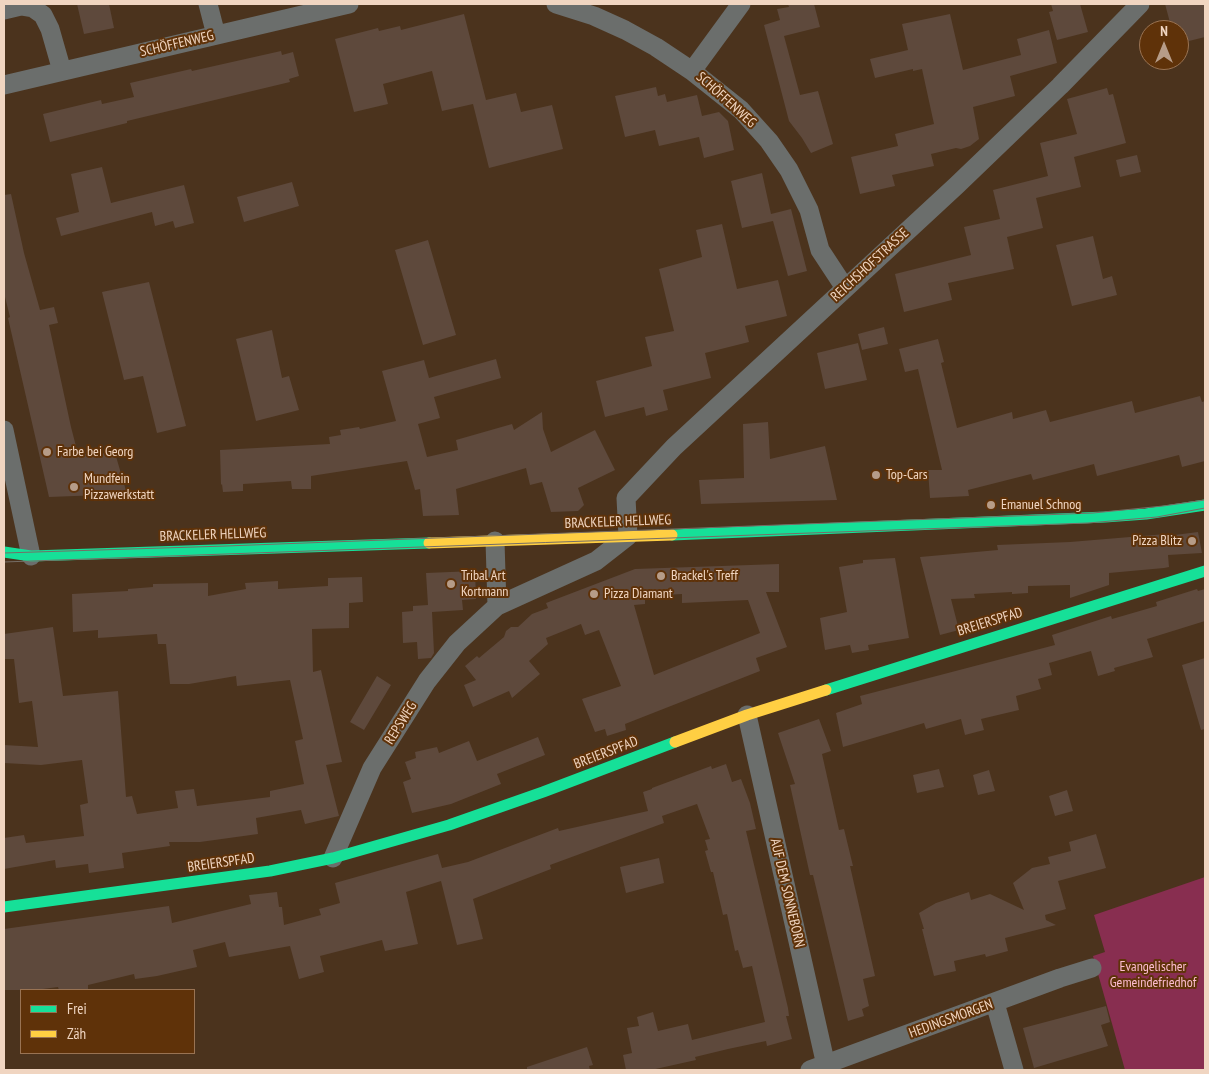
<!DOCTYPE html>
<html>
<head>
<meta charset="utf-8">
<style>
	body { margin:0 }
	#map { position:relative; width:1209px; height:1074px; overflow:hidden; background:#4b331d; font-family:"PT Sans Narrow",sans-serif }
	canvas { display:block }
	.frame { position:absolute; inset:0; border:5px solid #f0d5c1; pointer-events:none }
	.legend { position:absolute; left:20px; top:989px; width:175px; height:65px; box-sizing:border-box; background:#5f3209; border:1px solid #997353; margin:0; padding:6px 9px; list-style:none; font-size:15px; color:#f0d5c1 }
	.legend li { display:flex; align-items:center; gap:10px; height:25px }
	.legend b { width:25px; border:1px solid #997353 }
	.north { position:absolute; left:1139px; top:20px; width:50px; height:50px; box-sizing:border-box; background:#5f3209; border:1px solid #997353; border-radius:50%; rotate:0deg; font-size:14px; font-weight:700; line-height:20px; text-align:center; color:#f0d5c1 }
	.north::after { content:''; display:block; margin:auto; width:18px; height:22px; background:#b69c88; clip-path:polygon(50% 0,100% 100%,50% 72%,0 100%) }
</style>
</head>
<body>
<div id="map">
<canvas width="1209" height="1074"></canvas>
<div class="frame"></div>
<ul class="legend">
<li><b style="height:6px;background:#16e098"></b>Frei</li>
<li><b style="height:6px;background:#ffcf43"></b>Zäh</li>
</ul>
<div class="north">N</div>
</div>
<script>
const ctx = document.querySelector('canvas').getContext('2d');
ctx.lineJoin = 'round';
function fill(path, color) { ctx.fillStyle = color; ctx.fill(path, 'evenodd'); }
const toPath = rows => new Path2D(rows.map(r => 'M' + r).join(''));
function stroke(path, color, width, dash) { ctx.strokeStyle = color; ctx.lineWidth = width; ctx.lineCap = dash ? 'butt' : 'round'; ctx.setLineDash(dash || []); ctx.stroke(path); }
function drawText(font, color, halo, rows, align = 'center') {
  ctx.font = font + ' "PT Sans Narrow",sans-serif'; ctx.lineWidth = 4; ctx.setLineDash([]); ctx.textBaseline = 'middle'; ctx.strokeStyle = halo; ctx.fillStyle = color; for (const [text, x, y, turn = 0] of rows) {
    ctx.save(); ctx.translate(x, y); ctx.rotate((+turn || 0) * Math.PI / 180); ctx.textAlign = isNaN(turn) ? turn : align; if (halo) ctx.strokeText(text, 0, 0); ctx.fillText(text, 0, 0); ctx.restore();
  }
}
fill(toPath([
	[1205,877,1205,1070,1125,1070,1093,956,1105,952,1094,915]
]), '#882e50');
fill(toPath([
	[77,4,109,4,114,28,84,34],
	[788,4,814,4,820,27,784,36,800,95,818,91,833,144,811,153,802,138,789,121,764,25,780,20,777,9,789,7],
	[1051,4,1080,4,1088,32,1057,40,1049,12,1053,11],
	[1165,4,1205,4,1205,37,1189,41,1179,36,1179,30,1172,30],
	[464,14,486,100,516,93,521,112,552,105,563,149,489,168,473,104,442,111,432,71,383,84,388,104,354,112,335,39,378,28,379,31,400,26,401,30],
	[950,14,963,70,1021,55,1017,39,1049,30,1057,63,1010,76,1015,96,973,107,979,139,970,146,961,149,956,148,931,154,934,166,892,175,895,186,860,194,851,157,898,146,895,134,934,124,922,69,913,71,913,69,875,78,870,59,908,50,902,24],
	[281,51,282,55,293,52,299,76,289,79,290,82,127,121,127,123,50,142,43,114,101,100,102,104,134,97,130,83,191,69,192,71],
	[656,87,658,96,665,94,667,102,697,95,702,116,719,112,728,121,734,150,704,158,699,137,659,146,655,130,625,137,615,96],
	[1107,88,1109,95,1113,94,1126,143,1074,157,1081,187,1036,198,1043,228,1007,237,1014,269,948,283,952,300,904,312,895,274,971,255,964,227,1000,219,993,190,1048,176,1040,143,1077,134,1067,99],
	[1137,155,1141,172,1120,177,1116,160],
	[102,167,111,203,184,185,194,223,175,228,173,221,155,226,152,212,61,236,56,218,79,212,71,174],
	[762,173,771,214,791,209,807,271,788,276,773,221,742,228,731,181],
	[292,182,299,206,244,222,237,197],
	[11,194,24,253,40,310,54,307,58,323,49,325,71,427,78,454,115,453,127,494,49,497,8,318,10,317,4,293,4,195],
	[722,224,737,289,778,280,787,316,745,326,749,342,705,353,711,378,663,390,668,410,646,416,644,407,605,417,596,381,652,366,645,337,674,331,659,269,702,257,696,230],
	[1093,236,1103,279,1112,276,1117,295,1072,306,1056,245],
	[428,240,456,335,423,345,395,250],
	[149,282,186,426,157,433,143,376,124,380,102,292],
	[884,327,888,344,862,350,858,334],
	[272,330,282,378,289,376,299,410,256,421,236,339],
	[938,339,944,362,941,363,957,428,1012,412,1013,419,1046,410,1050,422,1132,401,1135,413,1200,396,1202,402,1205,401,1205,461,1182,467,1179,455,1097,476,1094,464,1033,480,1031,474,968,490,969,496,930,498,928,470,942,470,918,369,905,372,899,349],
	[858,343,867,380,825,389,817,353],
	[496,359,501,378,434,397,440,418,418,424,427,457,458,450,456,440,512,424,514,430,542,412,543,429,551,452,595,430,615,470,578,488,584,505,578,511,551,512,542,482,530,485,526,468,456,489,459,515,423,516,420,489,415,490,407,461,311,476,311,489,292,489,291,481,243,484,243,491,223,492,222,484,221,485,220,450,330,444,329,437,341,435,340,430,359,427,360,429,396,421,382,371,424,360,429,378],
	[768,422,770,459,825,446,837,500,701,504,699,480,744,478,743,424],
	[1198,532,1202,553,1168,555,1169,567,1164,568,1109,573,1109,585,1070,598,1070,585,1028,586,1028,593,1012,594,1012,592,974,594,975,598,951,599,959,630,940,635,920,557,998,550,997,545,1070,542,1166,534,1167,536],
	[895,558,909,638,868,645,869,650,852,653,850,645,825,650,820,618,847,612,839,567,863,563,863,560],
	[779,564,779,592,766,592,787,647,756,658,760,671,625,724,626,730,607,736,605,729,595,732,582,699,621,686,599,630,585,635,581,624,546,638,548,644,529,661,540,674,512,698,509,691,473,707,464,685,476,680,465,666,477,656,479,658,504,637,506,631,511,627,518,627,532,614,548,608,546,603,635,569],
	[682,594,682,603,748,600,760,633,654,675,634,605,645,604,645,596],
	[475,571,476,599,462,600,463,610,432,612,434,653,431,658,418,659,417,642,403,643,402,612,413,611,413,606,428,605,426,573],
	[362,577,363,602,349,603,349,628,312,629,313,672,321,670,342,762,326,765,339,816,305,824,301,810,256,818,258,834,200,842,169,842,170,846,122,853,124,868,89,873,88,864,56,868,55,860,4,869,4,838,24,835,26,843,84,836,80,805,88,803,82,760,41,765,4,763,4,745,38,747,32,701,19,703,14,659,4,659,4,634,53,627,63,696,118,691,126,797,132,796,137,814,178,808,175,791,194,789,197,806,270,797,270,791,304,784,295,741,303,739,290,680,237,686,236,676,189,684,170,684,166,644,158,644,157,634,98,638,98,630,73,632,72,594,128,591,128,589,153,587,153,584,208,583,208,596,246,589,245,583,278,581,278,589,328,586,328,578],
	[1197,589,1198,591,1205,589,1205,621,1147,639,1153,657,1114,668,1115,671,1098,676,1091,651,1049,663,1052,675,1038,679,1041,689,1016,696,1019,710,981,719,984,730,965,735,961,719,926,729,924,723,843,747,836,713,862,704,860,696,1055,645,1052,635,1111,616,1112,619,1157,606,1156,602],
	[1205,658,1205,729,1201,730,1182,665],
	[377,676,391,685,364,730,350,722],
	[819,719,831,751,822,754,839,830,844,829,853,866,850,866,875,976,863,979,869,1006,862,1009,864,1016,848,1021,813,875,810,875,790,785,795,784,778,733],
	[538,737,545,755,497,774,501,784,451,804,412,813,403,782,411,779,405,762,416,758,415,752,437,747,439,753,469,741,477,761],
	[726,764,732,782,741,779,750,803,756,829,746,831,788,1008,789,1016,786,1016,792,1039,767,1046,766,1041,728,1049,695,1057,696,1060,651,1070,626,1070,623,1055,632,1053,627,1028,639,1026,637,1017,653,1012,658,1031,688,1024,692,1040,765,1022,752,966,743,968,738,950,735,951,727,914,723,915,713,872,711,872,705,851,708,850,705,840,710,839,697,804,662,816,664,823,550,865,551,869,473,899,483,939,457,945,441,881,406,892,418,944,385,951,382,940,320,956,324,972,299,979,290,946,229,957,225,942,193,950,197,967,157,976,135,979,134,974,88,985,88,990,59,990,58,987,35,990,4,990,4,929,169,906,172,923,251,904,249,895,277,892,279,907,282,907,284,925,321,915,319,909,340,903,335,883,438,854,442,868,468,862,558,828,559,831,648,811,643,792,652,789,652,788,711,766,712,769],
	[939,769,944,787,917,793,913,775],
	[989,770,995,791,978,795,973,775],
	[1067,790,1073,811,1055,816,1049,796],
	[1096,834,1106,868,1058,881,1066,909,1045,915,1046,920,1056,925,1005,938,1008,951,986,957,985,954,954,961,956,971,934,976,922,929,924,929,919,913,936,903,969,892,971,900,990,894,1024,910,1013,883,1032,868,1050,864,1048,857,1071,851,1069,842],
	[659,858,664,883,626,893,620,867],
	[1106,1006,1110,1022,1101,1025,1108,1046,1034,1068,1023,1028],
	[587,1047,593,1065,589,1066,590,1070,527,1070,527,1067]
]), '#5e493c');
stroke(toPath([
	[208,4,216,35],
	[556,4,594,16,625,30,656,47,692,71,741,110,769,141,789,170,809,210,820,250,845,288],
	[4,10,21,6,33,8,43,15,50,29,62,71],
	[692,71,741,4],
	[4,85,349,4],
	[4,430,31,556],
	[495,541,497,606],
	[747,715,827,1070],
	[333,858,372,768,427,681,457,643,497,606,596,561,628,536,626,498,674,447,957,185,1060,86,1140,4],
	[995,1003,1014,1070],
	[810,1070,1060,978,1092,968]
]), '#6b6e6c', 19);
stroke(toPath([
	[672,535,1105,517,1146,514,1205,505],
	[4,552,31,556,429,543],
	[826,690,1205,571],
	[4,907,270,871,333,858,449,825,543,792,675,742]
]), '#16e098', 11);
stroke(toPath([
	[429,543,672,535],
	[675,742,747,715,826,690]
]), '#ffcf43', 11);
stroke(toPath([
	[4,553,226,546,1093,513,1163,506,1205,500],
	[4,562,1088,523,1157,517,1205,508]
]), '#766e66', 1);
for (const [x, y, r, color] of [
	[47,452,5,"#b69c88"],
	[876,475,5,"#b69c88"],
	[74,487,5,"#b69c88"],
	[991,505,5,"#b69c88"],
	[1192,541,5,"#b69c88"],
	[661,576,5,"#b69c88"],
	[451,584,5,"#b69c88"],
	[594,594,5,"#b69c88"]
]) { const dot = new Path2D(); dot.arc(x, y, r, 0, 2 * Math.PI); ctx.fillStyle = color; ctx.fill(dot); stroke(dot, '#5f3209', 2); }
drawText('14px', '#f0d5c1', '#5f3209', [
	["SCHÖFFENWEG",177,44,-13],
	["SCHÖFFENWEG",726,100,42],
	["REICHSHOFSTRASSE",870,265,-43],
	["BRACKELER HELLWEG",618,522,-2],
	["BRACKELER HELLWEG",213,535,-2],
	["BREIERSPFAD",990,622,-17],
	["REPSWEG",401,723,-58],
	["BREIERSPFAD",606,753,-21],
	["BREIERSPFAD",221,863,-8],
	["AUF DEM SONNEBORN",787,893,77],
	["HEDINGSMORGEN",951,1019,-20]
]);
drawText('14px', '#f0d5c1', '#5f3209', [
	["Farbe bei Georg",57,452],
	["Top-Cars",886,475],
	["Mundfein",84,479],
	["Pizzawerkstatt",84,495],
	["Emanuel Schnog",1001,505],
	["Pizza Blitz",1182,541,"right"],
	["Tribal Art",461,576],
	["Kortmann",461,592],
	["Brackel's Treff",671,576],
	["Pizza Diamant",604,594]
], 'left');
drawText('14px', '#fdbdd2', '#5f3209', [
	["Evangelischer",1153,967],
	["Gemeindefriedhof",1153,983]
]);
</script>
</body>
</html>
